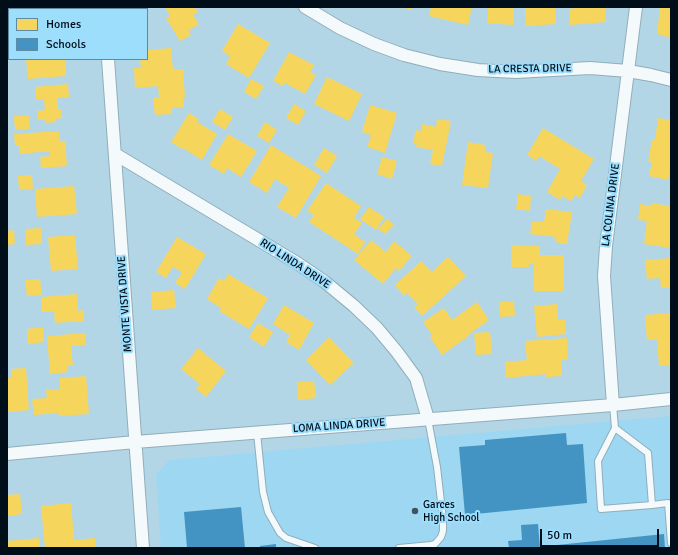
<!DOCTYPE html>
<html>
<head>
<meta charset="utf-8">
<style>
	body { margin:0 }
	#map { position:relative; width:678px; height:555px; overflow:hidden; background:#b3d6e7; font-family:Signika,sans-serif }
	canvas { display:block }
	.frame { position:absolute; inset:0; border:8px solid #000e19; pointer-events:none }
	.legend { position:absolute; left:8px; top:8px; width:140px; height:52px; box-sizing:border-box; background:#9ddefd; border:1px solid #5e8ba2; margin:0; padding:5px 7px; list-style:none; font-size:12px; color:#000e19 }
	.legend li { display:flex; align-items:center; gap:8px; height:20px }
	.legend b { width:20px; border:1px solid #5e8ba2 }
	.scale { position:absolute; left:540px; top:529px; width:119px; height:18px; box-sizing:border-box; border:2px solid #000e19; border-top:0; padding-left:5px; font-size:12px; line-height:14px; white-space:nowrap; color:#000e19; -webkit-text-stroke:3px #9ddefd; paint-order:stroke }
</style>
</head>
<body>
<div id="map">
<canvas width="678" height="555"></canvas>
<div class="frame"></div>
<ul class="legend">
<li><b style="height:11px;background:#f6d55c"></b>Homes</li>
<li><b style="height:11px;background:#4393c3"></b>Schools</li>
</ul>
<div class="scale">50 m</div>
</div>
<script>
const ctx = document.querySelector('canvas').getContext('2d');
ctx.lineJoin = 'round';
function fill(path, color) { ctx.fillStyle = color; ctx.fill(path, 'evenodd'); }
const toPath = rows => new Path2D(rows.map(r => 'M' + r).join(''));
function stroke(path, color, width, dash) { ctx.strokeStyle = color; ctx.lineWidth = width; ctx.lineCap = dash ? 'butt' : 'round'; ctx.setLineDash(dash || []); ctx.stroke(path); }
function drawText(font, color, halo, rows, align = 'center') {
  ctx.font = font + ' Signika,sans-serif'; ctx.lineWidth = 4; ctx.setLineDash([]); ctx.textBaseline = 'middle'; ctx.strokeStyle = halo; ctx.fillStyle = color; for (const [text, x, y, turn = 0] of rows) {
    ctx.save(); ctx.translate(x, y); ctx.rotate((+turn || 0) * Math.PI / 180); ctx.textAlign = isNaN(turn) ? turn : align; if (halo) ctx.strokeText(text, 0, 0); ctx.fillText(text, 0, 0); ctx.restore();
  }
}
fill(toPath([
	[671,416,671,548,161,548,156,475,169,460]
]), '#9ed7f1');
fill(toPath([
	[24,7,61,7,61,9,24,9],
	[165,7,195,7,198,12,193,15,199,24,188,31,191,35,180,41,166,18,170,16],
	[403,7,412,7,411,10],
	[431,7,472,7,468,25,429,16],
	[488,7,510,7,510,8,514,8,513,25,487,23],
	[525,7,555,7,556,24,526,26],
	[575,7,605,7,606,22,570,25,569,9,575,8],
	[660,7,671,7,671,38,657,34],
	[238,24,270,43,249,78,226,64,230,56,222,51],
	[171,48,173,69,183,69,185,98,183,98,184,107,172,108,172,114,155,115,153,97,159,97,158,86,135,88,134,68,141,68,140,59,147,59,147,50],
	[289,52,314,65,310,72,316,75,305,94,285,83,283,86,273,81],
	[26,59,65,59,66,76,28,79],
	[327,77,362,94,349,121,314,104],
	[251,79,264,86,256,99,244,92],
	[68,84,69,97,57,98,58,109,61,109,62,118,56,119,56,122,45,123,45,119,38,120,37,111,45,110,44,99,36,99,35,87],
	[294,104,306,111,298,125,286,118],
	[370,105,397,113,385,153,367,147,371,135,362,132],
	[220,109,233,117,225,130,212,122],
	[189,113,199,119,197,122,217,134,202,160,183,148,182,149,171,142],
	[29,115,30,129,15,130,14,116],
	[658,118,671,120,671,165,668,180,649,176,652,162,648,162,652,139,655,140],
	[437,119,451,121,442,166,430,164,433,150,416,147,417,143,413,143,416,130,421,131,422,124,436,127],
	[265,122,277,130,269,143,257,136],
	[543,128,594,159,581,181,587,185,580,198,575,195,571,201,562,196,560,200,547,192,560,169,539,156,537,161,527,155],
	[59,131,60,141,65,141,67,166,41,168,40,157,50,156,50,151,19,154,19,146,15,146,14,134],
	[228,134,257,151,241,177,227,168,224,174,209,165],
	[468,142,485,145,485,152,493,153,488,188,462,185],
	[271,145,321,176,296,218,277,207,289,188,275,179,267,193,249,182],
	[324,148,337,156,327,173,314,165],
	[382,157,397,161,392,179,377,174],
	[32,175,33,189,19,190,18,176],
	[326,183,361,206,354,218,362,223,354,234,365,242,358,254,309,222,314,215,307,211],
	[74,186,77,214,37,217,35,189],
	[518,194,531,196,530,211,516,209],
	[651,203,671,206,671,248,644,244,647,221,638,220,640,204,651,206],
	[369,207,384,217,376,230,360,219],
	[546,209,572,212,567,244,555,242,556,237,530,234,532,221,544,222],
	[387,219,394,225,385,234,378,229],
	[41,228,42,244,26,245,25,229],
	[14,230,15,244,7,245,7,231],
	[75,235,78,269,51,271,48,237],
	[177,237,206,254,185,289,175,283,182,272,173,267,166,278,156,272],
	[371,240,386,252,394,241,412,256,399,271,396,268,383,284,354,260],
	[511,245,540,246,540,255,564,255,564,291,534,291,534,264,529,264,529,267,511,267],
	[448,257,466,276,422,316,414,307,418,304,407,293,404,296,395,285,421,261,432,272],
	[671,258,671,287,661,288,660,278,647,279,645,260],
	[228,274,268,298,249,329,219,311,221,308,207,299,219,278,224,281],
	[40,279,42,295,27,296,25,280],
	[174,290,176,308,152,310,151,292],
	[77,294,78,311,84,310,84,321,55,323,54,311,42,312,41,297],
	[514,301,515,316,500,317,499,302],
	[477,302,489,320,469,334,470,335,442,355,430,337,432,335,423,322,444,308,452,320],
	[557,304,558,320,565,319,566,334,537,337,534,306],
	[284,305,314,323,299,350,286,342,290,335,273,324],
	[671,313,671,365,659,366,657,339,647,340,645,315],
	[258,323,273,332,264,347,249,337],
	[43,327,44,342,28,344,27,329],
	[490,332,492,354,476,355,474,333],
	[85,333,86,345,71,346,73,366,68,366,68,372,50,374,47,336],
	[329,337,354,363,330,385,306,360],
	[567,338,568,359,561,360,562,376,546,377,546,374,506,378,505,362,527,360,525,341],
	[198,348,226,371,206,397,196,389,200,384,181,369],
	[26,368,29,410,7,412,7,378,12,378,11,369],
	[86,376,89,414,59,416,59,413,34,415,32,399,47,398,46,390,60,389,60,378],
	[314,381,316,398,298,400,297,382],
	[20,494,22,514,7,516,7,495],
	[71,503,74,540,95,538,96,548,45,548,41,506],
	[39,538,40,548,7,548,7,541]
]), '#f6d55c');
fill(toPath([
	[566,433,567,445,583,444,587,503,465,515,459,447,485,445,485,440],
	[241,507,245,548,187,548,184,512],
	[538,524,540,548,509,548,508,541,522,540,521,525],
	[664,534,665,548,557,548,557,545],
	[276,544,276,548,260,548,260,546]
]), '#4393c3');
const lane = toPath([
	[613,405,615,428,598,461,601,509,652,505,648,453,615,428],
	[257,433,263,492,268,512,280,533,286,538,315,548],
	[652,505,668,503,671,543],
	[399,548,431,545,435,544,441,537,443,531,443,519,437,467,428,419]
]);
const street = toPath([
	[104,7,104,9],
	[305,7,340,28,374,44,404,55,440,64,478,70,516,72,590,68,628,71,651,75,671,80],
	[108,59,143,548],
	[115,154,297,263,325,282,354,306,377,328,397,352,416,378,428,419],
	[613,405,604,276,606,246,636,7],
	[7,454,135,442,613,405,671,399]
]);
stroke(lane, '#91adba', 8);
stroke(street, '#91adba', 14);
stroke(lane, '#f4f9fb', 6);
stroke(street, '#f4f9fb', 12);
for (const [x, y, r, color] of [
	[415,511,4,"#3f5461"]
]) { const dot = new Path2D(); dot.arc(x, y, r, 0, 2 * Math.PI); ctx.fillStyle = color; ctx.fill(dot); stroke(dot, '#9ddefd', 1.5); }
drawText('11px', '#000e19', '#9ddefd', [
	["LA CRESTA DRIVE",530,69,-1],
	["LA COLINA DRIVE",611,205,-83],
	["RIO LINDA DRIVE",295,264,33],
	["MONTE VISTA DRIVE",125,304,-94],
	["LOMA LINDA DRIVE",339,426,-4]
]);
drawText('11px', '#000e19', '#9ddefd', [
	["Garces",423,505],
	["High School",423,518]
], 'left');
</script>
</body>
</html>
